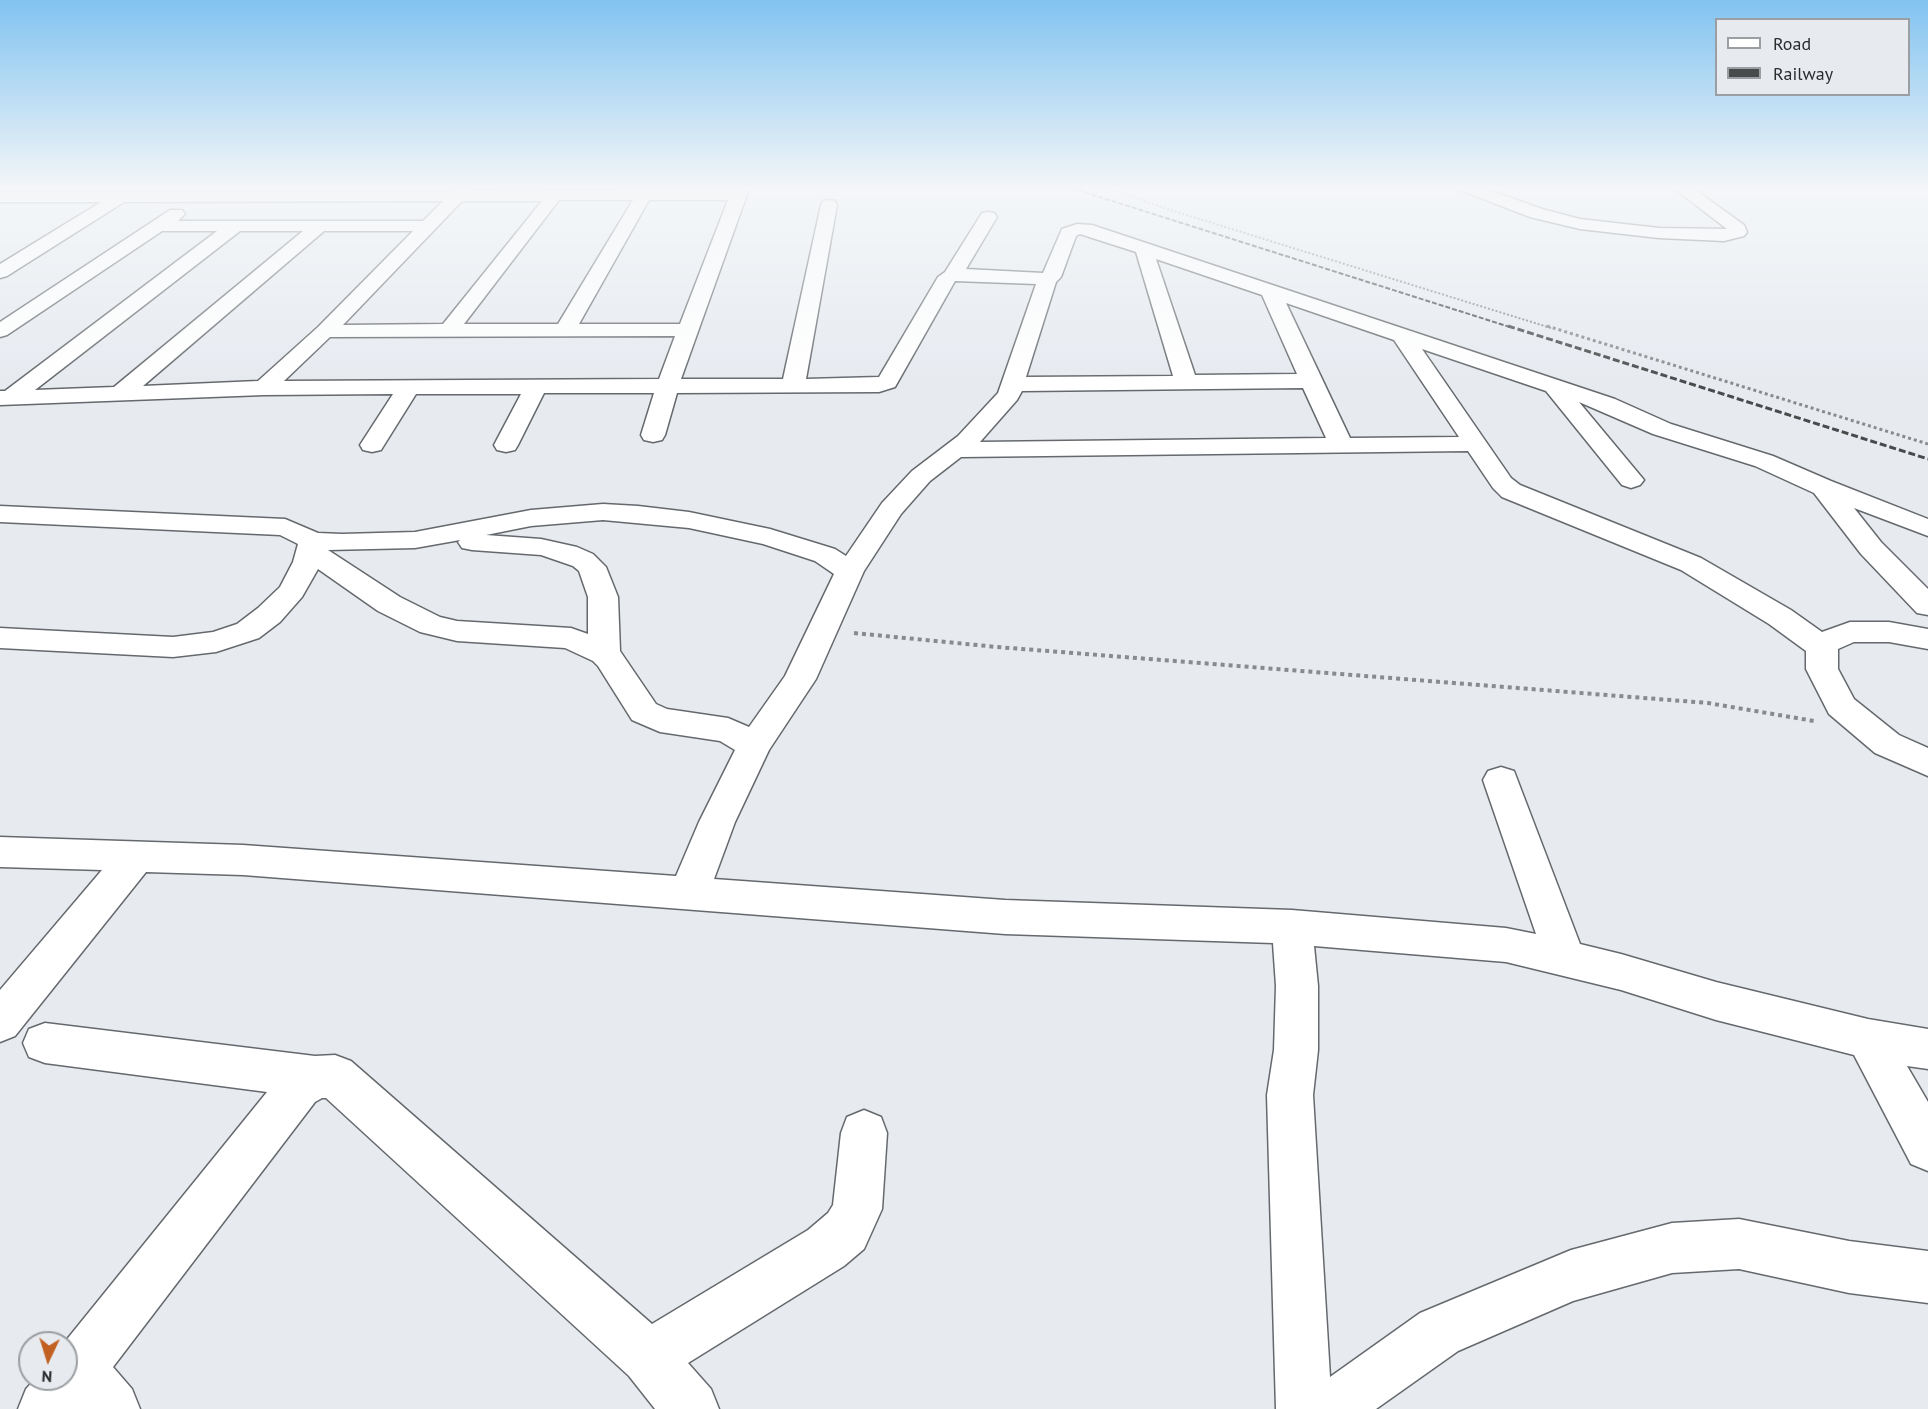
<!DOCTYPE html>
<html>
<head>
<meta charset="utf-8">
<style>
	body { margin:0 }
	#map { position:relative; width:1928px; height:1409px; overflow:hidden; background:#e7ebf0; font-family:"PT Sans",sans-serif }
	canvas { display:block }
	.legend { position:absolute; left:1715px; top:18px; width:195px; height:78px; box-sizing:border-box; background:#e7ebf0; border:2px solid #9b9ea2; margin:0; padding:8px 10px; list-style:none; font-size:18px; color:#2a2b2d }
	.legend li { display:flex; align-items:center; gap:12px; height:30px }
	.legend b { width:30px; border:2px solid #9b9ea2 }
	.north { position:absolute; left:18px; top:1331px; width:60px; height:60px; box-sizing:border-box; background:#e7ebf0; border:2px solid #9b9ea2; border-radius:50%; rotate:184deg; font-size:16px; font-weight:700; line-height:24px; text-align:center; color:#2a2b2d }
	.north::after { content:''; display:block; margin:auto; width:21px; height:27px; background:#c26022; clip-path:polygon(50% 0,100% 100%,50% 72%,0 100%) }
</style>
</head>
<body>
<div id="map">
<canvas width="1928" height="1409"></canvas>
<ul class="legend">
<li><b style="height:8px;background:#fff"></b>Road</li>
<li><b style="height:8px;background:#484a4c"></b>Railway</li>
</ul>
<div class="north">N</div>
</div>
<script>
const ctx = document.querySelector('canvas').getContext('2d');
ctx.lineJoin = 'round';
const toPath = rows => new Path2D(rows.map(r => 'M' + r).join(''));
function stroke(path, color, width, dash) { ctx.strokeStyle = color; ctx.lineWidth = width; ctx.lineCap = dash ? 'butt' : 'round'; ctx.setLineDash(dash || []); ctx.stroke(path); }
function fill(path, color) { ctx.fillStyle = color; ctx.fill(path, 'evenodd'); }
const street = toPath([
	[458,186,473,186,472,191,732,190,734,186,750,186,681,379,783,379,821,205,823,201,829,200,835,201,837,205,806,379,879,377,938,277,945,272,982,213,988,212,994,213,997,217,966,269,1043,273,1062,229,1077,224,1092,225,1615,399,1671,424,1773,456,1831,481,1928,519,1928,536,1854,508,1881,542,1928,589,1928,615,1917,613,1861,554,1814,493,1755,466,1653,434,1579,402,1644,480,1640,485,1631,488,1622,485,1546,391,1422,349,1511,478,1520,485,1701,558,1791,610,1822,632,1850,622,1889,622,1928,629,1928,649,1889,642,1854,642,1838,649,1838,669,1854,699,1899,735,1928,748,1928,776,1875,753,1829,714,1806,669,1806,651,1769,624,1681,570,1502,497,1493,488,1468,451,961,457,930,481,901,514,864,571,816,679,769,750,735,822,714,879,1005,900,1292,910,1506,928,1536,934,1483,780,1488,771,1501,767,1514,771,1580,944,1621,954,1716,982,1868,1019,1928,1029,1928,1069,1907,1066,1928,1102,1928,1171,1911,1164,1854,1055,1716,1020,1621,990,1506,962,1314,946,1318,986,1318,1050,1313,1095,1330,1377,1420,1313,1571,1250,1672,1223,1739,1219,1849,1241,1928,1251,1928,1303,1849,1293,1739,1269,1672,1273,1573,1301,1458,1351,1376,1409,1276,1409,1267,1095,1274,1050,1276,986,1273,943,1005,934,243,875,146,872,15,1036,0,1042,0,990,102,870,0,867,0,837,243,845,676,876,699,822,735,750,720,741,660,732,632,720,598,666,593,661,565,648,457,641,420,632,378,611,318,569,302,597,280,622,259,638,216,652,173,657,0,648,0,628,173,637,213,632,237,624,258,608,280,587,293,562,298,544,280,535,0,522,0,506,285,519,318,533,342,534,415,532,531,510,603,504,638,506,689,512,770,529,835,549,846,556,882,503,912,471,958,436,998,393,1036,284,955,281,895,387,879,392,677,393,665,435,662,440,653,442,644,440,641,435,654,393,544,393,518,445,515,450,506,452,497,450,494,445,521,394,416,394,381,450,372,452,363,450,360,445,393,394,264,395,0,405,0,391,5,391,217,231,162,231,7,335,0,337,0,322,170,210,182,210,185,214,178,221,423,221,443,201,124,202,7,276,0,278,0,264,101,202,0,202,0,192,453,191,458,186],
	[559,200,633,200,558,324,464,324,559,200],
	[649,200,728,200,680,324,579,324,649,200],
	[462,201,542,201,443,324,343,325,462,201],
	[240,231,303,231,114,387,35,390,240,231],
	[324,231,413,231,318,327,258,381,143,386,324,231],
	[1080,234,1136,252,1173,376,1026,377,1056,282,1061,277,1076,236,1080,234],
	[1156,259,1262,295,1297,374,1195,375,1156,259],
	[1286,303,1394,340,1459,437,1350,438,1286,303],
	[675,336,659,379,284,381,330,337,675,336],
	[1303,388,1326,438,980,442,1017,400,1022,391,1303,388],
	[603,520,689,528,763,544,815,561,834,574,785,676,749,727,728,718,667,709,656,704,620,651,618,597,606,567,593,554,577,547,541,539,486,535,531,526,603,520],
	[460,540,458,542,462,548,472,550,541,555,573,566,579,571,588,597,588,634,571,628,457,621,440,617,400,597,328,550,415,548,460,540],
	[1455,186,1478,186,1542,209,1580,219,1659,228,1727,229,1671,186,1690,186,1744,225,1747,232,1744,236,1724,241,1659,238,1580,229,1530,217,1457,189,1455,186],
	[45,1023,315,1056,335,1055,351,1061,652,1324,808,1230,828,1213,833,1205,841,1133,847,1117,864,1110,881,1117,887,1133,882,1209,864,1249,844,1266,688,1363,711,1389,719,1409,655,1409,629,1376,326,1098,322,1098,315,1102,113,1367,132,1389,140,1409,18,1409,26,1389,35,1379,66,1379,66,1343,64,1343,267,1092,45,1063,29,1057,23,1043,29,1029,45,1023]
]);
stroke(street, '#65696d', 3);
stroke(toPath([
	[1103,186,1164,208,1551,328]
]), '#888a8e', 2, [2, 2]);
stroke(toPath([
	[1547,326,1928,444]
]), '#888a8e', 3, [3, 3]);
stroke(toPath([
	[854,633,997,647,1708,703,1814,721]
]), '#888a8e', 4, [4, 4]);
fill(street, '#fff');
stroke(toPath([
	[1065,186,1513,328]
]), '#484a4c', 2, [5, 2]);
stroke(toPath([
	[1508,326,1928,459]
]), '#484a4c', 3, [7, 3]);
const sky = ctx.createLinearGradient(0, 0, 0, 383);
sky.addColorStop(0, '#81c3f0');
sky.addColorStop(0.49, '#f4f6f8');
sky.addColorStop(1, '#f4f6f800');
ctx.fillStyle = sky;
ctx.fillRect(0, 0, 1928, 383);
</script>
</body>
</html>
